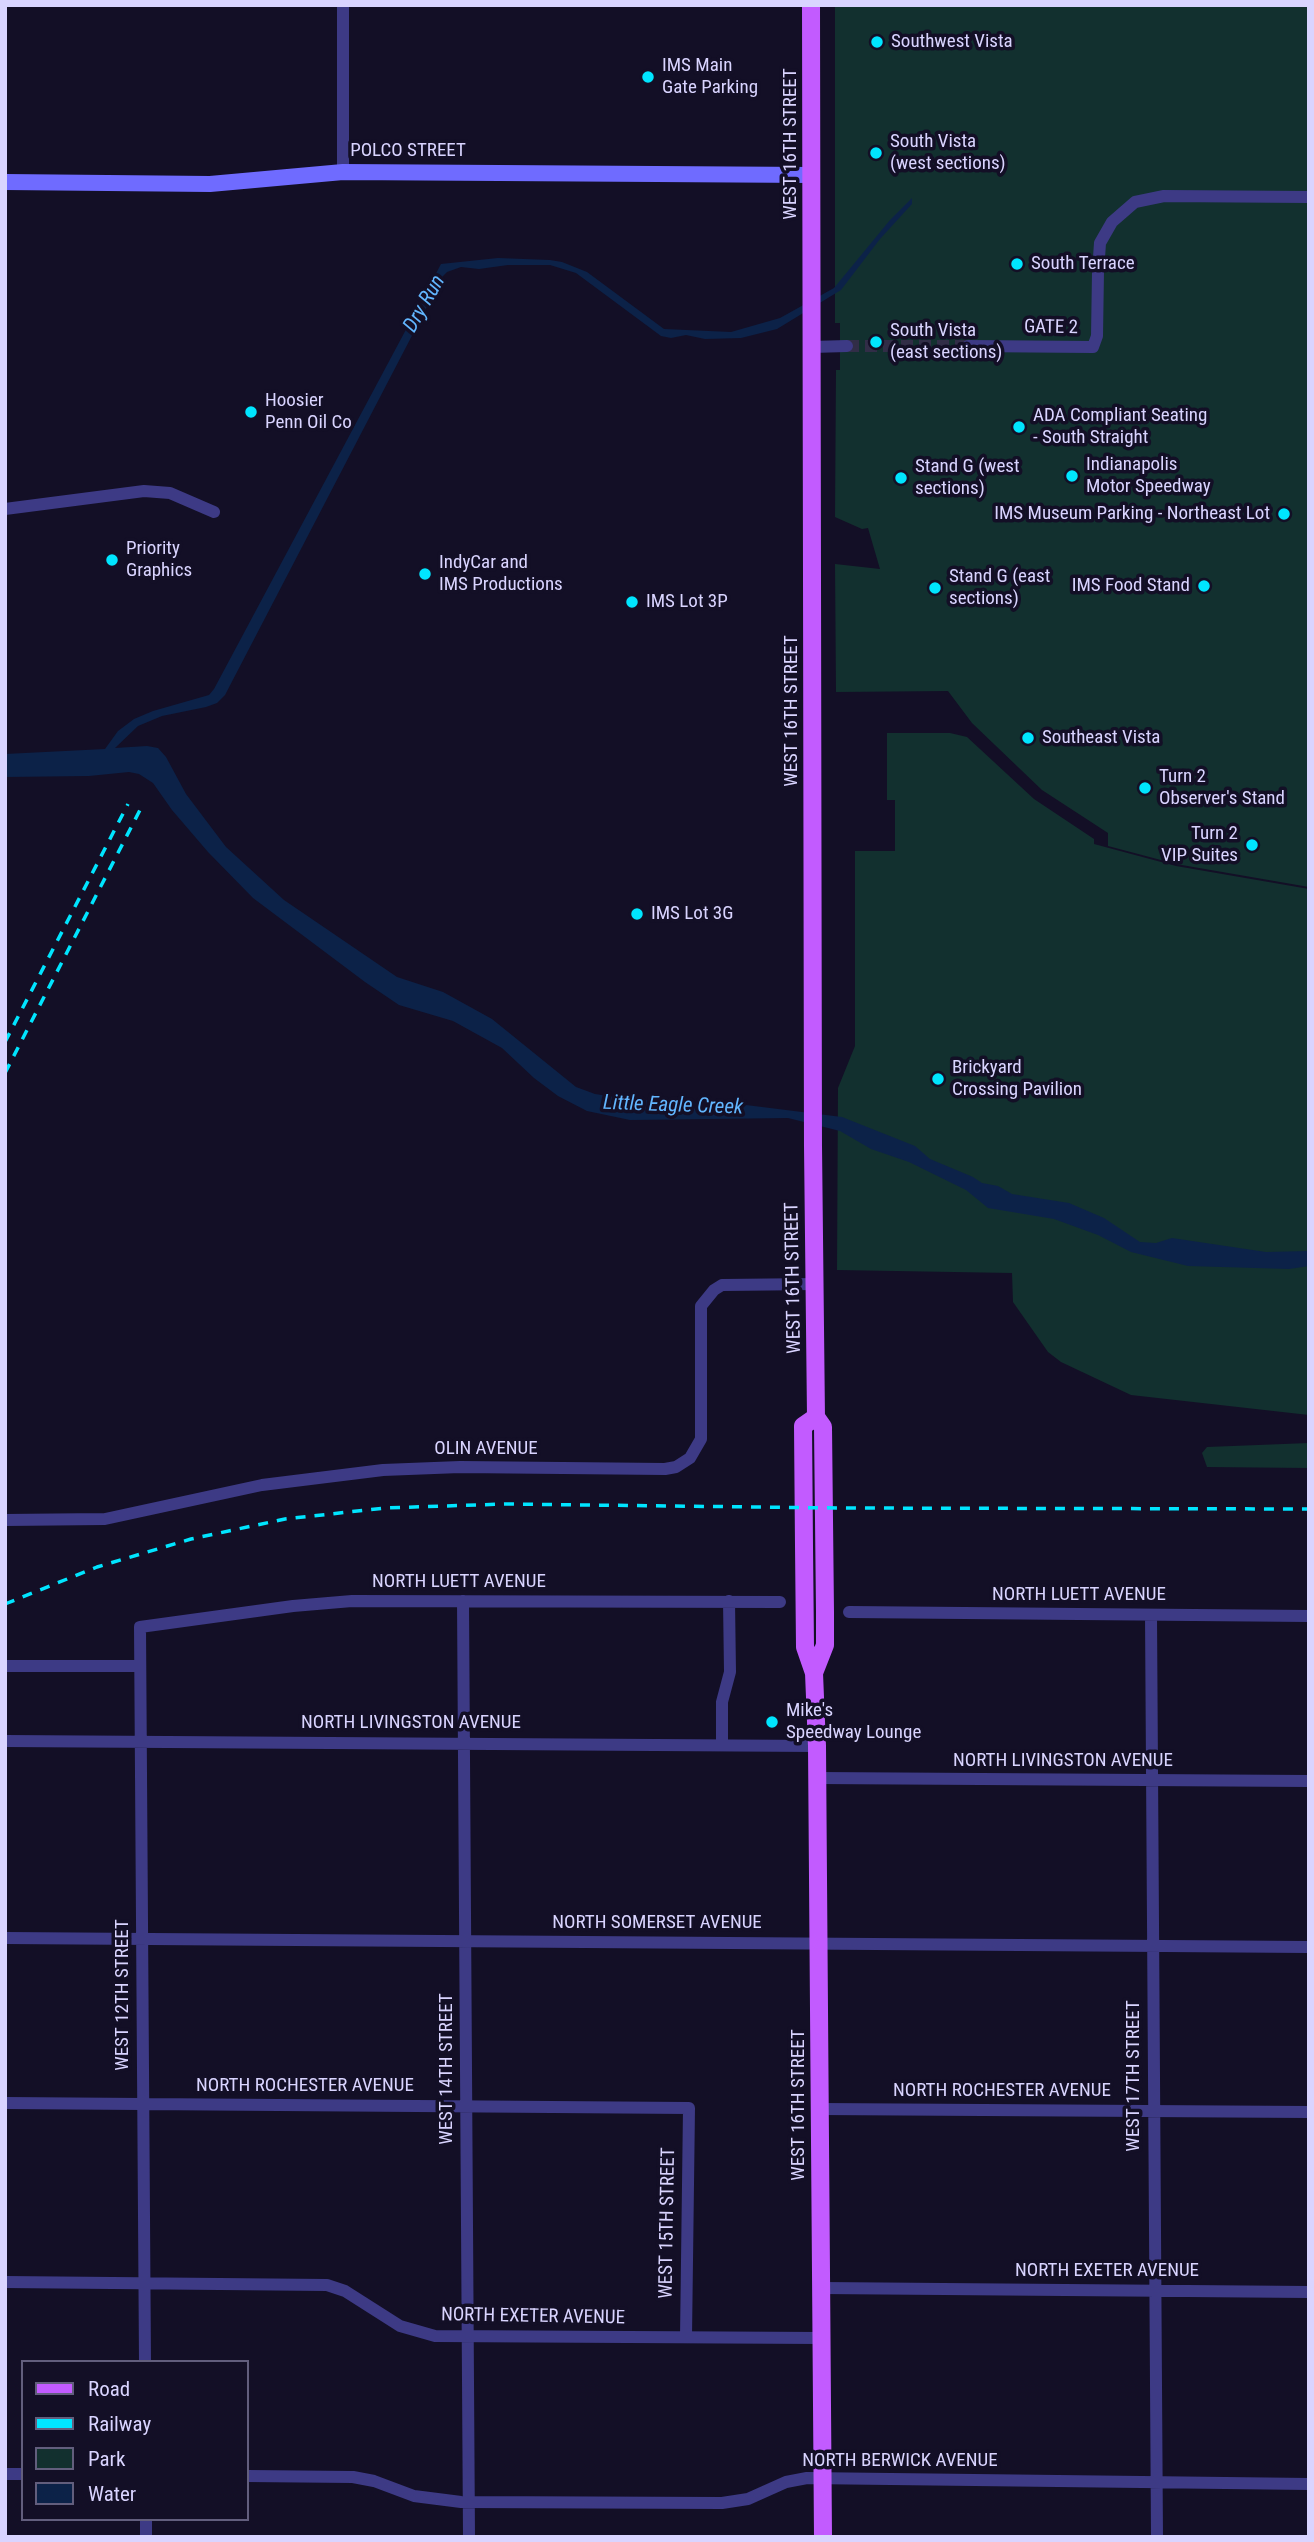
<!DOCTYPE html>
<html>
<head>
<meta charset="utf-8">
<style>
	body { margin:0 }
	#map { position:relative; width:1314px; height:2542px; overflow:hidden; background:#130f26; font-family:"Roboto Condensed",sans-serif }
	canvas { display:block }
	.frame { position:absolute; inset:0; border:7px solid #d9d4ff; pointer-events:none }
	.legend { position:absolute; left:21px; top:2360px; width:228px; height:161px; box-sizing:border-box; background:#130f26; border:2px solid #625e7d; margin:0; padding:9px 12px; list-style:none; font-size:21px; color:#d9d4ff }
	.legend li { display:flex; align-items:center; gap:14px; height:35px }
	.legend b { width:35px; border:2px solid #625e7d }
</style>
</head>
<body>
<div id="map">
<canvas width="1314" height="2542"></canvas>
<div class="frame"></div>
<ul class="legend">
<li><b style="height:9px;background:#c25bff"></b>Road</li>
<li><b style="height:9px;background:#00e5ff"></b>Railway</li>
<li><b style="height:19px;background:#12302f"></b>Park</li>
<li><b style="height:19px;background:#0c2248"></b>Water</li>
</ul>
</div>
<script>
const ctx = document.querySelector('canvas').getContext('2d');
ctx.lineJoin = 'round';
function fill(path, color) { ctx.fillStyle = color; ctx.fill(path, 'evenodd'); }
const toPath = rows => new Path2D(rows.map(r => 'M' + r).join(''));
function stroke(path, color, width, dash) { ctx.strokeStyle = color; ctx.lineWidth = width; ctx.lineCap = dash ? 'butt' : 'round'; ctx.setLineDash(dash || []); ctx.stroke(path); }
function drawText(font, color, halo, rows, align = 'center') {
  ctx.font = font + ' "Roboto Condensed",sans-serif'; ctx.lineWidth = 7; ctx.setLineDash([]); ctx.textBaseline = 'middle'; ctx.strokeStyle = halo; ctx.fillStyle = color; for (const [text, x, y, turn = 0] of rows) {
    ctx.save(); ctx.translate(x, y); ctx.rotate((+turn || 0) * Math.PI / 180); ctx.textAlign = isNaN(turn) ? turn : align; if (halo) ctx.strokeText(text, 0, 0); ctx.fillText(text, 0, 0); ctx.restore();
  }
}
fill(toPath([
	[835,5,1309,5,1309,887,1176,864,1108,846,1108,833,1042,790,972,723,948,691,836,692,835,564,880,569,868,528,862,529,835,517,836,370,840,370,840,323,835,323],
	[887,733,950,733,967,737,1034,799,1094,839,1094,844,1176,866,1309,889,1309,1415,1131,1395,1061,1362,1048,1352,1013,1302,1012,1273,837,1270,838,1088,855,1046,855,851,895,851,895,800,887,800],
	[1309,1443,1309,1468,1207,1467,1202,1453,1207,1447]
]), '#12302f');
fill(toPath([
	[912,198,912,204,880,239,841,290,777,329,741,338,705,339,686,335,671,338,661,336,576,273,550,265,508,265,479,269,461,267,447,272,443,276,225,695,217,703,206,707,162,716,138,726,115,748,147,746,158,748,166,757,186,794,226,847,284,900,397,977,443,992,492,1019,576,1087,595,1094,628,1099,735,1106,746,1105,842,1117,915,1146,930,1159,973,1177,982,1183,998,1186,1012,1194,1069,1203,1104,1218,1140,1242,1156,1243,1172,1238,1266,1252,1309,1251,1309,1266,1289,1269,1188,1266,1131,1252,1098,1235,1054,1219,988,1208,966,1190,909,1162,871,1149,840,1131,788,1118,630,1120,587,1111,558,1096,534,1078,502,1048,453,1021,399,1005,365,982,253,898,208,852,172,810,153,783,139,774,129,772,89,776,5,777,5,754,105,749,118,731,134,719,153,711,209,695,214,689,441,264,498,258,550,260,562,262,587,272,664,329,731,332,780,318,834,288,890,220]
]), '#0c2248');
stroke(toPath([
	[847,346,968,346]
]), '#312d47', 12, [12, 6]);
stroke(toPath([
	[343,172,343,5],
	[968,346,1093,347,1097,336,1098,272,1100,243,1112,222,1135,202,1164,196,1309,197],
	[812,347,847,346],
	[5,509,144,491,170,493,214,512],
	[5,1520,105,1519,262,1485,383,1470,460,1467,665,1469,676,1467,690,1458,701,1439,701,1306,714,1290,722,1285,816,1284],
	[463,1601,469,2537],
	[849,1612,1309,1616],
	[1151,1615,1157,2537],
	[5,1666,140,1666],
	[5,1741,817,1746],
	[722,1744,722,1702,730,1672,729,1601],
	[817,1778,1309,1781],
	[5,1938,1309,1947],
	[5,2103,689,2108,686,2337],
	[820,2109,1309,2112],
	[5,2282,327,2285,345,2291,400,2326,435,2336,821,2338],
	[821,2288,1309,2292],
	[145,2362,140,1627,293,1606,352,1601,780,1602],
	[5,2474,23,2474],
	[247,2476,353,2477,374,2481,414,2496,461,2502,722,2503,748,2499,786,2482,807,2478,1309,2484],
	[146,2519,146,2537]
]), '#3d3a85', 12);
stroke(toPath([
	[5,182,210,184,343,172,812,175]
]), '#6f6bff', 16);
stroke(toPath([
	[811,5,813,1146,816,1417,823,1427,825,1612,825,1645,814,1673],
	[816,1417,803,1426,804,1546,805,1647,814,1673,817,1746,823,2537]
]), '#c25bff', 18);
stroke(toPath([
	[5,1042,128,804],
	[5,1073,140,810],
	[5,1604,97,1567,191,1539,285,1519,385,1508,505,1504,839,1508,1309,1509]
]), '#00e5ff', 3.5, [10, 9]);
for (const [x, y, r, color] of [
	[877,42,7,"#00e5ff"],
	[648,77,7,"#00e5ff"],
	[876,153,7,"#00e5ff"],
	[1017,264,7,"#00e5ff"],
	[876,342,7,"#00e5ff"],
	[251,412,7,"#00e5ff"],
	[1019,427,7,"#00e5ff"],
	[1072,476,7,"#00e5ff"],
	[901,478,7,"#00e5ff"],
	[1284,514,7,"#00e5ff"],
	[112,560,7,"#00e5ff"],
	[425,574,7,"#00e5ff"],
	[1204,586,7,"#00e5ff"],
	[935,588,7,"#00e5ff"],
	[632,602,7,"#00e5ff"],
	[1028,738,7,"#00e5ff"],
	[1145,788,7,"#00e5ff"],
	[1252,845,7,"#00e5ff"],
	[637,914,7,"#00e5ff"],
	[938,1079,7,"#00e5ff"],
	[772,1722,7,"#00e5ff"]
]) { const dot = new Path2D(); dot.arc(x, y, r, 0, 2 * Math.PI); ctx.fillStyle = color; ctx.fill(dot); stroke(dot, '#130f26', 2.5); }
drawText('19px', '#d9d4ff', '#130f26', [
	["Southwest Vista",891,42],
	["IMS Main",662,66],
	["Gate Parking",662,88],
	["South Vista",890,142],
	["(west sections)",890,164],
	["South Terrace",1031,264],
	["South Vista",890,331],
	["(east sections)",890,353],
	["Hoosier",265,401],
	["Penn Oil Co",265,423],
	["ADA Compliant Seating",1033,416],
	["- South Straight",1033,438],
	["Indianapolis",1086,465],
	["Motor Speedway",1086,487],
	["Stand G (west",915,467],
	["sections)",915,489],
	["IMS Museum Parking - Northeast Lot",1270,514,"right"],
	["Priority",126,549],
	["Graphics",126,571],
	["IndyCar and",439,563],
	["IMS Productions",439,585],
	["Stand G (east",949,577],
	["sections)",949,599],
	["IMS Food Stand",1190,586,"right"],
	["IMS Lot 3P",646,602],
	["Southeast Vista",1042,738],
	["Turn 2",1159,777],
	["Observer's Stand",1159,799],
	["Turn 2",1238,834,"right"],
	["VIP Suites",1238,856,"right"],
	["IMS Lot 3G",651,914],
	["Brickyard",952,1068],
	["Crossing Pavilion",952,1090],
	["Mike's",786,1711],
	["Speedway Lounge",786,1733]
], 'left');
drawText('19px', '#d9d4ff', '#130f26', [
	["WEST 16TH STREET",791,144,-90],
	["POLCO STREET",408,151],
	["GATE 2",1051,328,1],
	["WEST 16TH STREET",792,711,-90],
	["WEST 16TH STREET",794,1278,-91],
	["OLIN AVENUE",486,1449],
	["NORTH LUETT AVENUE",459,1582],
	["NORTH LUETT AVENUE",1079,1595],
	["NORTH LIVINGSTON AVENUE",411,1723],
	["NORTH LIVINGSTON AVENUE",1063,1761],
	["NORTH SOMERSET AVENUE",657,1923],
	["WEST 12TH STREET",123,1995,-90],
	["WEST 14TH STREET",447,2069,-90],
	["WEST 17TH STREET",1134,2076,-90],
	["NORTH ROCHESTER AVENUE",305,2086],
	["NORTH ROCHESTER AVENUE",1002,2091],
	["WEST 16TH STREET",799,2105,-90],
	["WEST 15TH STREET",668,2223,-89],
	["NORTH EXETER AVENUE",1107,2271],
	["NORTH EXETER AVENUE",533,2317,1],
	["NORTH BERWICK AVENUE",900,2461]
]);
drawText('italic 21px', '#62b6ff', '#130f26', [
	["Dry Run",425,304,-60],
	["Little Eagle Creek",673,1106,2]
]);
</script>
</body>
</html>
